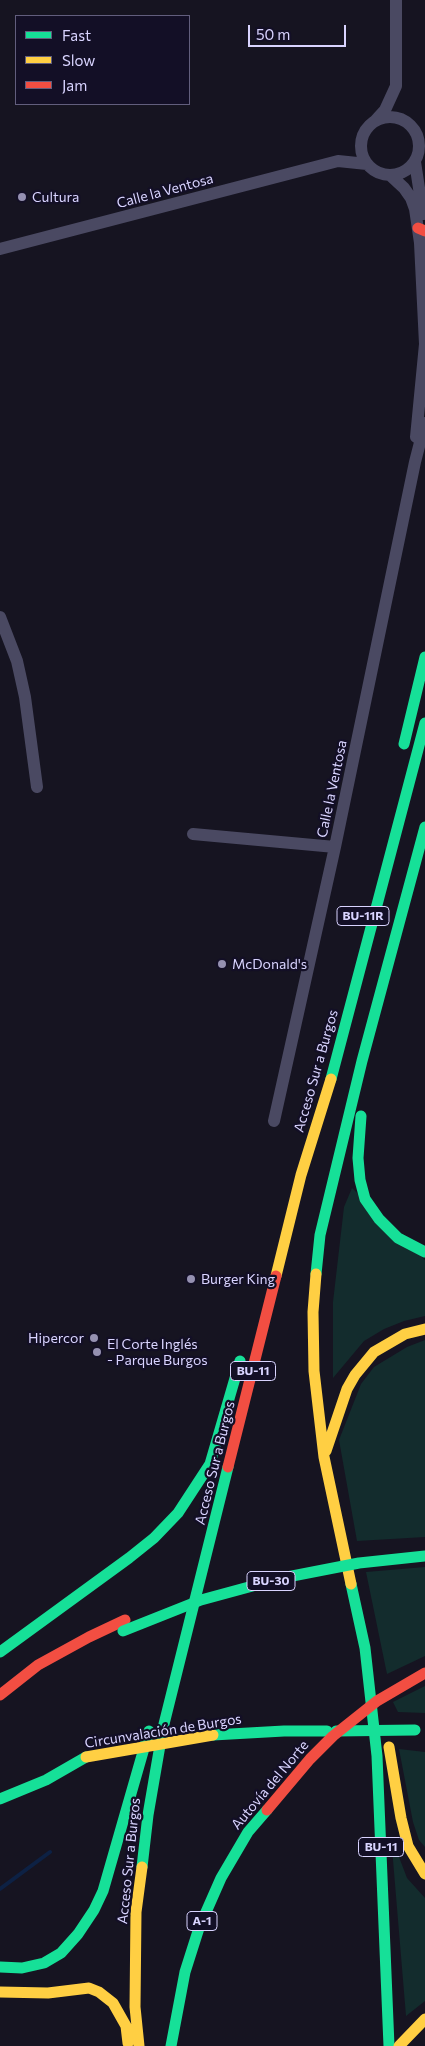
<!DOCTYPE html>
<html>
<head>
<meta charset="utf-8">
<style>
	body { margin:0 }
	#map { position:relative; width:425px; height:2046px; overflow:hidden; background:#161421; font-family:Commissioner,sans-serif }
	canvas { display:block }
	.legend { position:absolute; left:15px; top:15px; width:175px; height:90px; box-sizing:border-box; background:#130f26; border:1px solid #625e7d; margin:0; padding:6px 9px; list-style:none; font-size:15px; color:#d9d4ff }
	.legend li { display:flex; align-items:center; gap:10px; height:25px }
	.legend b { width:25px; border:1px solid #625e7d }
	.scale { position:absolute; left:248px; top:25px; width:98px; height:22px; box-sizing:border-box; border:2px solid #d9d4ff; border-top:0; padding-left:6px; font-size:15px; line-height:18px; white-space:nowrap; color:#d9d4ff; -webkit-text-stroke:4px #130f26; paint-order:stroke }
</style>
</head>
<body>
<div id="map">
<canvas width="425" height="2046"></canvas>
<ul class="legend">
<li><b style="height:6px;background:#16e098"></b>Fast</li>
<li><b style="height:6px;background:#ffcf43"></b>Slow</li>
<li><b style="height:6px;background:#f24e42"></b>Jam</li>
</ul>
<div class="scale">50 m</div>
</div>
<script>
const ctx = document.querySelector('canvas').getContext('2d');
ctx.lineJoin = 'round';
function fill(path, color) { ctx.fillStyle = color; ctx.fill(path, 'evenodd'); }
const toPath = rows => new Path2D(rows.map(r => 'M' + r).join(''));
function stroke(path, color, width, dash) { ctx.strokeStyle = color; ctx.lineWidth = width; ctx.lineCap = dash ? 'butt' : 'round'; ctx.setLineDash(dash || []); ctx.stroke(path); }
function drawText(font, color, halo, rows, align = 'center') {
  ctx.font = font + ' Commissioner,sans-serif'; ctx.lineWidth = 4.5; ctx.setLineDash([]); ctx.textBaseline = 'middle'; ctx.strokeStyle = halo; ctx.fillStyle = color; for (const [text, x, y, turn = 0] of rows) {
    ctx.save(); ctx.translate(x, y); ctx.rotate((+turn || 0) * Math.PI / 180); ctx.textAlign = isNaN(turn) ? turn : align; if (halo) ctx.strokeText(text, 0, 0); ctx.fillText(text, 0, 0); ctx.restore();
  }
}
fill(toPath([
	[352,1188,425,1260,425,1316,404,1321,384,1329,364,1341,333,1378,333,1302,344,1207],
	[425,1340,425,1537,357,1541,339,1440,361,1384,374,1367,407,1347],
	[425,1567,425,1656,387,1674,366,1572],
	[425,1686,425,1713,398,1712,393,1702],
	[399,1749,425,1752,425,1847,419,1840,413,1822],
	[391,1836,407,1878,425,1898,425,2001,406,2016]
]), '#132c2d');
stroke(toPath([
	[0,1889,50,1852]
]), '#0d2144', 4);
stroke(toPath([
	'361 146a29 29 0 1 1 58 0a29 29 0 1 1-58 0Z',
	[375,121,385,110,396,86,396,0],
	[415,162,423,214],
	[390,175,404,188,411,198,415,209,420,243,425,344,416,437],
	[0,249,338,161,367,164],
	[0,617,17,661,25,697,37,787],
	[193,834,335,847],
	[274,1121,335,847,415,462,425,423]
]), '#4a4962', 12);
stroke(toPath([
	[404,744,425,657],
	[331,1079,425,723],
	[361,1116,358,1158,360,1180,365,1199,379,1219,398,1238,425,1252],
	[316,1274,320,1235,362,1061,425,827],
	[351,1584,365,1648,377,1756,389,2046],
	[0,1652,129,1558,154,1538,178,1513,210,1464,240,1361],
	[213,1735,284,1731,327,1731],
	[0,1799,46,1780,86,1757],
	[142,1867,148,1815,163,1728,228,1467],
	[0,1967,22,1968,44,1963,61,1953,78,1934,94,1910,103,1891,149,1731],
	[171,2046,185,1972,199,1928,221,1878,248,1832,267,1810]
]), '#16e098', 11);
stroke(toPath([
	[316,1274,313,1312,314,1371,324,1457,351,1584],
	[276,1276,301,1175,331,1079],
	[326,1451,347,1389,355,1375,374,1352,405,1334,425,1329],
	[389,1747,401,1818,408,1846,425,1874],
	[0,1992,48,1993,89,1988,99,1992,113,2003,126,2026,128,2043],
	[139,2046,135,2007,136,1912,142,1867],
	[399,2046,425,2019]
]), '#ffcf43', 11);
stroke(toPath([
	[418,228,425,231],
	[228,1467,276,1276],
	[0,1695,38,1665,89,1637,125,1620]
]), '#f24e42', 11);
stroke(toPath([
	[123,1631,201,1600,282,1578,359,1563,425,1556],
	[336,1731,415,1730]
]), '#16e098', 11);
stroke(toPath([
	[86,1757,213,1735]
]), '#ffcf43', 11);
stroke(toPath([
	[267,1810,310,1759,333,1736,377,1701,425,1673]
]), '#f24e42', 11);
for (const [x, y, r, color] of [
	[22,197,5,"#9591b1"],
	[222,964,5,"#9591b1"],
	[191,1279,5,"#9591b1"],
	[94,1338,5,"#9591b1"],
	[97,1352,5,"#9591b1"]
]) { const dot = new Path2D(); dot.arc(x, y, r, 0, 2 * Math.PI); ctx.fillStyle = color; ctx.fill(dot); stroke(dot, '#130f26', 2); }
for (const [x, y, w] of [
	[363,916,52],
	[253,1371,45],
	[271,1581,48],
	[381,1847,45],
	[202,1921,30]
]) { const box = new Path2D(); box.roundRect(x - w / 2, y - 9.5, w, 19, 4); ctx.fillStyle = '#130f26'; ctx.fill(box); stroke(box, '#d9d4ff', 1); }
drawText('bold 12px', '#d9d4ff', null, [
	["BU-11R",363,916],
	["BU-11",253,1371],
	["BU-30",271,1581],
	["BU-11",381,1847],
	["A-1",202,1921]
]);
drawText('14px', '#d9d4ff', '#130f26', [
	["Calle la Ventosa",165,191,-15],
	["Calle la Ventosa",332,789,-78],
	["Acceso Sur a Burgos",316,1071,-74],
	["Acceso Sur a Burgos",215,1463,-76],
	["Circunvalación de Burgos",163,1731,-9],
	["Autovía del Norte",270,1785,-50],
	["Acceso Sur a Burgos",129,1861,-84]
]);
drawText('14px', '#d9d4ff', '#130f26', [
	["Cultura",32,197],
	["McDonald's",232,964],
	["Burger King",201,1279],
	["Hipercor",84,1338,"right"],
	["El Corte Inglés",107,1344],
	["- Parque Burgos",107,1360]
], 'left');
</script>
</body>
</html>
